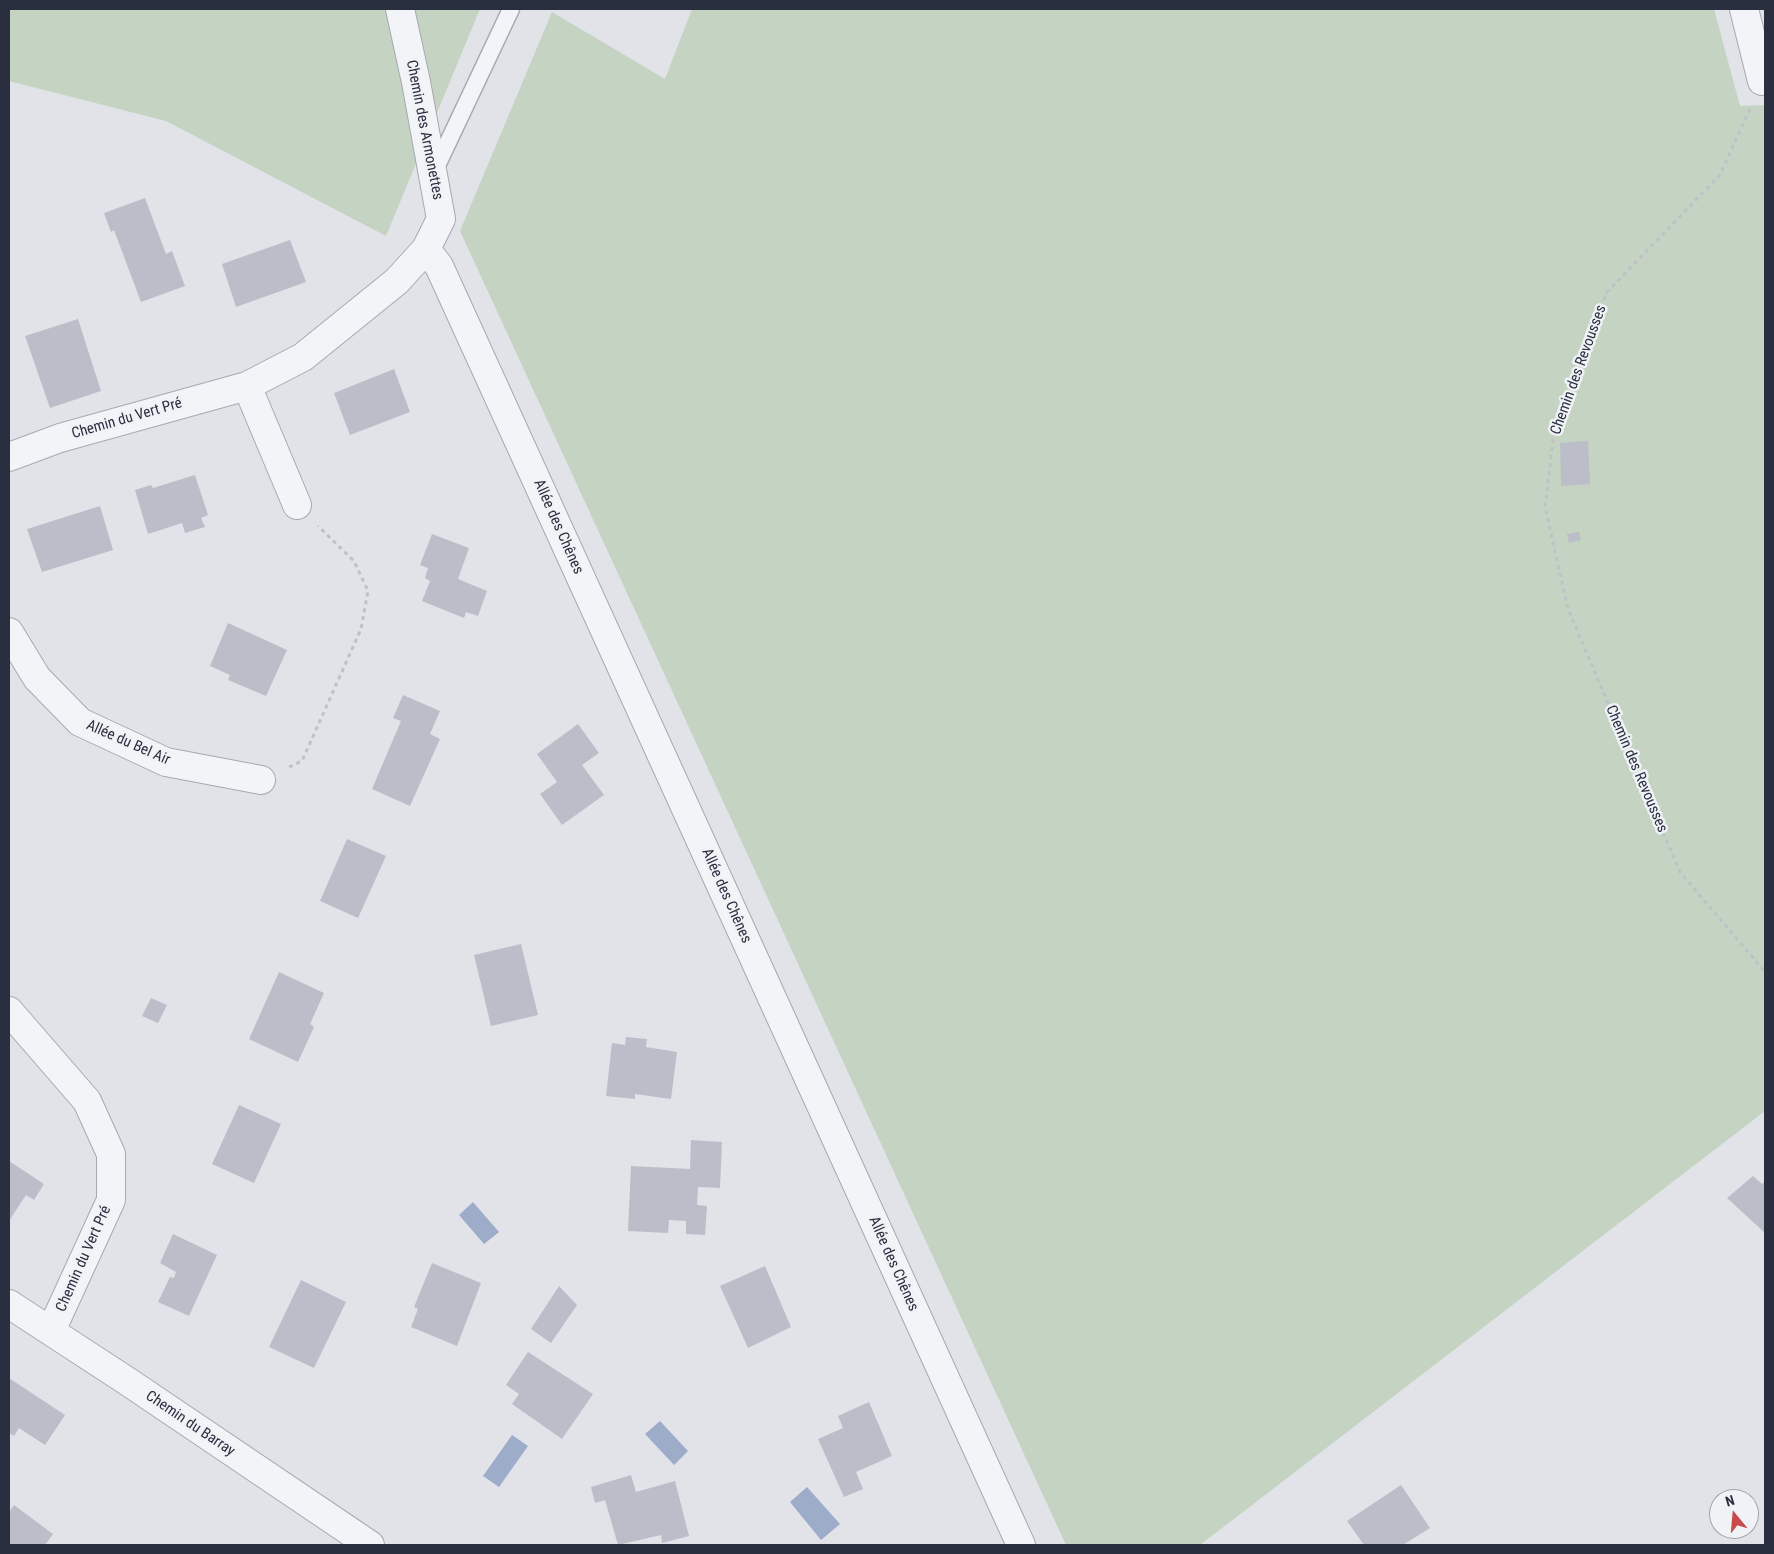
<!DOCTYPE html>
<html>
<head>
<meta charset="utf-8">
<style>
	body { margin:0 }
	#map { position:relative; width:1774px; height:1554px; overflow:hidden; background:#e1e3e9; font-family:"Roboto Condensed",sans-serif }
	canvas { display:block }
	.frame { position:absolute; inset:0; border:10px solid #2a2f40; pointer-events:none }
	.north { position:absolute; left:1709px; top:1489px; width:50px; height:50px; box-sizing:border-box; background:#f0f2f6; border:1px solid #a1a4ad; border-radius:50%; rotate:343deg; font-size:14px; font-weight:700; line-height:20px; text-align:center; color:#2a2f40 }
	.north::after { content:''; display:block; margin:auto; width:18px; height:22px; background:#c94a4c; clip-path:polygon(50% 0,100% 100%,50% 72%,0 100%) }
</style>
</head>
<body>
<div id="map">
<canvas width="1774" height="1554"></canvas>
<div class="frame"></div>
<div class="north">N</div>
</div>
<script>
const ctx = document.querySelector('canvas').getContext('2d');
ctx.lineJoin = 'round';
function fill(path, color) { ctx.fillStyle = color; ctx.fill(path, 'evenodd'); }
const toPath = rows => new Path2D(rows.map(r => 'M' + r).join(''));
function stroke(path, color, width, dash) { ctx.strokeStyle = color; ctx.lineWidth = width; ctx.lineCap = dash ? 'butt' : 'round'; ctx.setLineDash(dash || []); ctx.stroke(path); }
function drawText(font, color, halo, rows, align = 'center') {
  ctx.font = font + ' "Roboto Condensed",sans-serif'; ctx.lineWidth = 5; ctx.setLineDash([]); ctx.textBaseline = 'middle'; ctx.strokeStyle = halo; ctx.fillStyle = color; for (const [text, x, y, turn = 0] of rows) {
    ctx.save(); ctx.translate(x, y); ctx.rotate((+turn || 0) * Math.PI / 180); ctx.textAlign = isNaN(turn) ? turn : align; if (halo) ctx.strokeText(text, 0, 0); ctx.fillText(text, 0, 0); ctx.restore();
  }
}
fill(toPath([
	[9,9,480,9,386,236,166,121,9,81],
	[692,9,1714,9,1740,106,1765,105,1765,1111,1200,1545,1066,1545,460,231,552,12,665,79]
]), '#c4d3c2');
fill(toPath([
	[473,1202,499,1232,484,1244,459,1215],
	[660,1421,688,1451,674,1465,645,1434],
	[512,1435,528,1446,499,1487,483,1476],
	[807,1487,840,1524,821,1540,790,1502]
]), '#9dacc8');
fill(toPath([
	[145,198,166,254,172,251,185,286,141,302,114,230,111,232,104,213],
	[290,240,306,282,236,307,222,264],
	[78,319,101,391,50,408,25,336],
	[394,369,410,412,350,435,334,393],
	[1588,441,1590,484,1561,486,1560,443],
	[195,475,208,515,201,518,205,527,185,533,182,523,148,534,135,490,151,485,153,488],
	[100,506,113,550,42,572,27,529],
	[1579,532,1581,540,1569,543,1567,534],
	[432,534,469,548,458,579,487,591,478,616,466,612,464,618,422,601,430,581,425,578,428,568,420,565],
	[228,623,287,650,266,696,228,680,230,675,210,666],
	[403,695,440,711,430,734,440,739,410,806,372,789,401,721,393,718],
	[578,724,599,753,582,765,604,795,562,825,540,794,557,782,537,754],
	[347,839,386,856,358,918,320,901],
	[521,944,538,1015,491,1026,474,955],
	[279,972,324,993,310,1024,314,1027,298,1062,249,1039],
	[151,998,167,1005,158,1023,142,1016],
	[626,1037,647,1039,646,1047,677,1052,671,1099,635,1094,635,1099,606,1096,612,1043,625,1045],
	[239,1105,281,1124,254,1183,212,1164],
	[691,1140,722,1142,720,1188,698,1187,697,1205,707,1206,705,1235,686,1234,686,1221,669,1220,668,1233,628,1231,631,1166,690,1169],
	[9,1161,44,1184,34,1200,26,1195,9,1221],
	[1753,1176,1762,1184,1765,1181,1765,1233,1727,1198],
	[173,1234,217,1255,189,1316,158,1302,170,1277,174,1278,176,1272,160,1263],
	[432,1263,481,1283,457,1346,411,1327,418,1309,414,1307],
	[765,1266,791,1327,748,1348,720,1286],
	[301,1280,346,1302,314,1368,269,1347],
	[559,1286,577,1305,551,1343,531,1329],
	[528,1352,593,1394,562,1439,512,1404,519,1394,506,1385],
	[9,1378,65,1415,45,1445,19,1428,14,1436,9,1433],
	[869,1402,892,1456,856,1472,863,1489,844,1497,818,1439,843,1428,838,1416],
	[631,1475,636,1492,675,1481,689,1536,662,1543,661,1535,618,1545,605,1500,595,1503,591,1487],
	[1401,1485,1430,1528,1403,1545,1364,1545,1347,1521],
	[14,1505,53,1534,45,1545,9,1545,9,1512]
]), '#bbbec9');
const lane = toPath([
	[434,172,511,9]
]);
const street = toPath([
	[1744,9,1762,81],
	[426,249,439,266,1021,1545],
	[247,386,297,505],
	[9,457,60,438,247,386,303,357,397,281,426,249,441,219,416,82,400,9],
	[9,632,37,678,80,722,166,762,261,780],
	[9,1011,87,1101,111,1154,111,1200,51,1331],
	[9,1304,127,1381,370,1545]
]);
stroke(lane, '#a6a9b3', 19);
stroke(street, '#a6a9b3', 30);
stroke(toPath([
	[1750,109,1720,175,1607,292,1554,432,1545,507,1568,609,1680,872,1765,972],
	[289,767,302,761,361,629,368,591,354,561,318,526]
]), '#bfc1c7', 3, [4, 4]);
stroke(lane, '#f3f4f7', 16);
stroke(street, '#f3f4f7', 28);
drawText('15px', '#2a2f40', '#f0f2f6', [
	["Chemin des Armonettes",424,130,79],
	["Chemin des Revousses",1579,370,-70],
	["Chemin du Vert Pré",127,419,-16],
	["Allée des Chênes",558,527,66],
	["Allée du Bel Air",128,743,24],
	["Chemin des Revousses",1636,769,67],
	["Allée des Chênes",726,896,66],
	["Chemin du Vert Pré",84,1259,-66],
	["Allée des Chênes",893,1264,66],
	["Chemin du Barray",190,1424,34]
]);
</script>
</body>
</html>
